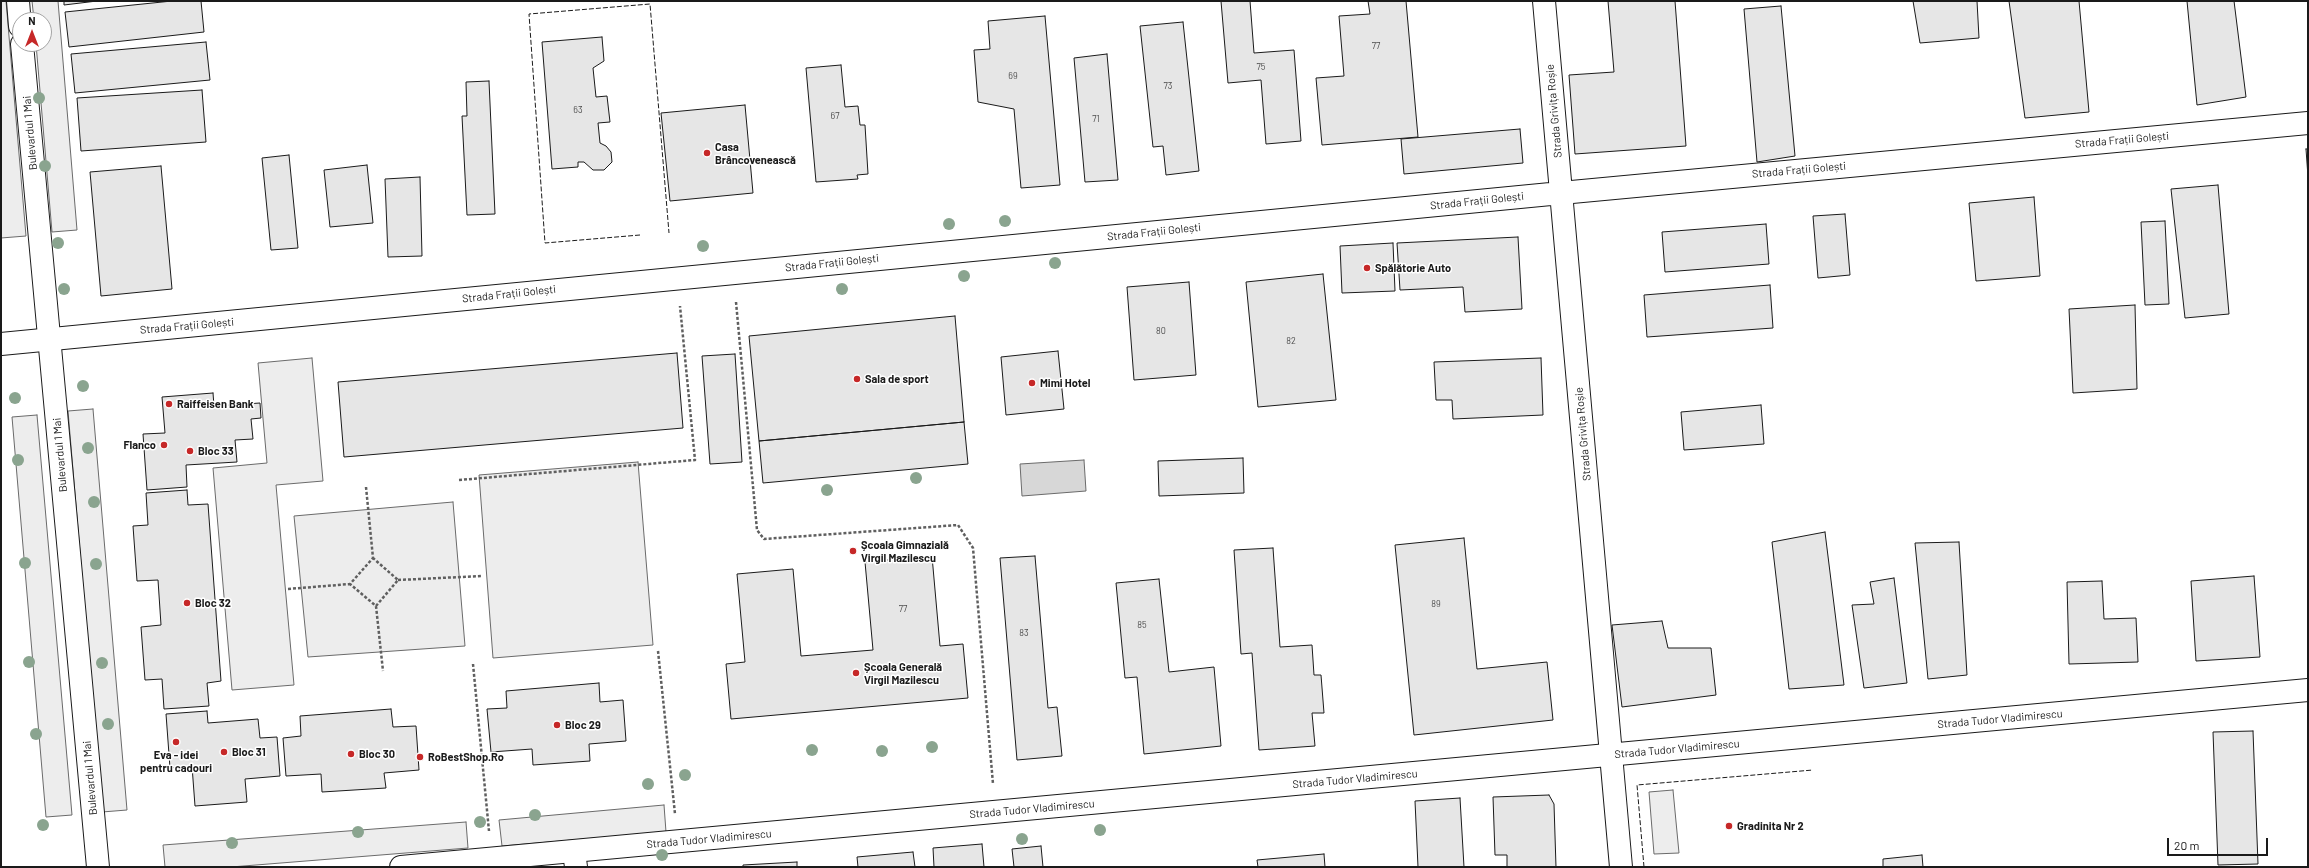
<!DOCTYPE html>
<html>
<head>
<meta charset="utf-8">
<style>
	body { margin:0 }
	#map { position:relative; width:2309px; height:868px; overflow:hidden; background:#fff; font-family:Barlow,sans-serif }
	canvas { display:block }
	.frame { position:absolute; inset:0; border:2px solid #1a1a1a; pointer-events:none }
	.north { position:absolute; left:12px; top:12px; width:40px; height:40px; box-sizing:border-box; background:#fff; border:1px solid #a3a3a3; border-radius:50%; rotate:0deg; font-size:11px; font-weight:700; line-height:16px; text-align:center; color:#1a1a1a }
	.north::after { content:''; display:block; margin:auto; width:14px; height:18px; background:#c62828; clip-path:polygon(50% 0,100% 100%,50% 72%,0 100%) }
	.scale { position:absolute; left:2167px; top:838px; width:101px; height:18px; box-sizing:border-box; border:2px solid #1a1a1a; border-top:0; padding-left:5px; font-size:12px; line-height:14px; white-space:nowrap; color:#1a1a1a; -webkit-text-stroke:3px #fff; paint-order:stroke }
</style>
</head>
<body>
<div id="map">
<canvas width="2309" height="868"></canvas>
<div class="frame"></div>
<div class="north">N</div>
<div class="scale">20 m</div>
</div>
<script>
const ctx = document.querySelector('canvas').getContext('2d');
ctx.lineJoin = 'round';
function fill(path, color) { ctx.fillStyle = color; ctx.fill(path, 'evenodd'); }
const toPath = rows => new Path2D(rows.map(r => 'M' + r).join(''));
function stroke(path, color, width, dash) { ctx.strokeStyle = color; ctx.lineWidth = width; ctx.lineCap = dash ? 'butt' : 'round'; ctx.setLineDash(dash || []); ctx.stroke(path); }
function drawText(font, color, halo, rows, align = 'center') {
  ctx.font = font + ' Barlow,sans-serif'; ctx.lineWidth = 3; ctx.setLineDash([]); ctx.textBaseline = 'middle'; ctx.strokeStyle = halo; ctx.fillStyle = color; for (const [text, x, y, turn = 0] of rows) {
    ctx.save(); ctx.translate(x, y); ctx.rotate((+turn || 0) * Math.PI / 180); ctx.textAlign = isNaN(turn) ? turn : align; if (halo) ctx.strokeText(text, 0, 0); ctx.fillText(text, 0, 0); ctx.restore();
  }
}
const built = toPath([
	[1,1,6,1,26,236,1,238,1,1],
	[32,1,58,1,77,230,52,232,36,44,44,44,44,20,34,20,32,1],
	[312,358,323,481,276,485,294,685,232,690,213,468,267,463,258,363,312,358],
	[93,409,127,810,102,812,68,411,93,409],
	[37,415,72,815,46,817,12,417,37,415],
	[638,462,653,645,493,658,479,475,638,462],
	[453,502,465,646,308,657,294,516,453,502],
	[1673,790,1679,853,1654,854,1649,792,1673,790],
	[664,805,666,832,502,846,499,820,664,805],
	[466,822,468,848,231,867,165,867,163,845,466,822]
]);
fill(built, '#ededed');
stroke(built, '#6a6a6a', 1);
const water = toPath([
	[1084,460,1086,491,1022,496,1020,464,1084,460]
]);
fill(water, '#d7d7d7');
stroke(water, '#6a6a6a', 1);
const building = toPath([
	[64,1,97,1,64,5,64,1],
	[172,1,201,1,204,32,69,47,65,12,172,1],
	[1221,1,1250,1,1254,53,1294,50,1301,141,1266,144,1261,80,1228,83,1221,1],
	[1368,1,1406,1,1418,137,1322,145,1316,78,1344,76,1339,16,1370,14,1368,1],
	[1608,1,1675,1,1686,146,1575,154,1569,75,1614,72,1608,1],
	[1913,1,1977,1,1979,38,1920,43,1913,1],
	[2009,1,2079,1,2089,112,2025,118,2009,1],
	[2187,1,2234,1,2246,97,2197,105,2187,1],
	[1781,6,1795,156,1757,162,1744,9,1781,6],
	[1045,16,1060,185,1021,188,1014,109,978,102,974,50,990,49,988,21,1045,16],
	[1183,22,1199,171,1166,175,1163,146,1153,147,1140,26,1183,22],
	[602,37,604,61,593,68,596,97,607,96,610,122,598,123,600,143,606,146,611,152,612,162,604,170,593,170,584,162,578,162,578,167,552,169,542,42,602,37],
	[206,42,210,80,75,93,71,54,206,42],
	[1107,54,1118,180,1085,182,1074,58,1107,54],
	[841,65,845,107,858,106,860,125,865,125,868,174,857,175,858,179,816,182,806,68,841,65],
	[489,81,495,214,467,215,462,116,467,116,466,82,489,81],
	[202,90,206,142,81,151,77,98,202,90],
	[745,105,753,193,670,201,661,113,745,105],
	[1520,129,1523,163,1404,174,1401,139,1520,129],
	[2306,149,2308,149,2308,177,2306,149],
	[289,155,298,248,271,250,262,158,289,155],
	[367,165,373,223,330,227,324,170,367,165],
	[161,166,172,289,101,296,90,172,161,166],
	[420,177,422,256,388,257,385,179,420,177],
	[2218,185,2229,314,2185,318,2171,189,2218,185],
	[2034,197,2040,276,1976,281,1969,203,2034,197],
	[1845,214,1850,275,1818,278,1813,216,1845,214],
	[2165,221,2169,304,2145,305,2141,222,2165,221],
	[1766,224,1769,264,1665,272,1662,232,1766,224],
	[1518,237,1522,309,1465,312,1463,287,1400,290,1397,243,1518,237],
	[1393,243,1395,291,1342,293,1340,246,1393,243],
	[1323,274,1336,400,1258,407,1246,282,1323,274],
	[1189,282,1196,375,1134,380,1127,287,1189,282],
	[1770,285,1773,328,1647,337,1644,295,1770,285],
	[2135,305,2137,389,2073,393,2069,309,2135,305],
	[955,316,964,422,759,441,749,336,955,316],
	[1058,351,1064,409,1006,415,1001,357,1058,351],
	[677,353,683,428,344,457,338,382,677,353],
	[735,354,742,462,710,464,702,356,735,354],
	[1541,358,1543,415,1453,419,1452,400,1436,400,1434,362,1541,358],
	[213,393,214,406,260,403,261,418,251,419,253,439,235,440,237,462,186,465,187,487,147,490,143,434,165,433,162,397,213,393],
	[1761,405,1764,444,1684,450,1681,412,1761,405],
	[964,422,968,464,763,483,759,441,964,422],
	[1243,458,1244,493,1159,496,1158,461,1243,458],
	[187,490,188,505,208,504,221,681,207,683,209,706,164,709,162,679,145,680,141,627,161,625,158,580,137,581,133,526,148,525,146,493,187,490],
	[1825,532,1844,685,1789,689,1772,542,1825,532],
	[1464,538,1477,669,1547,662,1553,720,1414,735,1395,545,1464,538],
	[1959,542,1967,675,1928,679,1915,543,1959,542],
	[1273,548,1280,647,1312,645,1314,675,1321,675,1324,713,1312,713,1315,746,1259,750,1252,653,1241,654,1234,550,1273,548],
	[932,556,940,646,963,644,968,698,731,719,726,664,745,662,737,574,793,569,801,656,873,650,865,562,932,556],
	[1035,556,1048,708,1057,707,1062,756,1017,760,1000,558,1035,556],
	[2254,576,2260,657,2196,661,2191,581,2254,576],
	[1894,578,1907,683,1864,688,1852,605,1874,604,1870,582,1894,578],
	[1159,579,1169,672,1214,667,1221,746,1144,754,1137,677,1125,678,1116,583,1159,579],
	[2102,581,2104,619,2136,618,2138,662,2069,664,2067,582,2102,581],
	[1662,621,1668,648,1711,648,1716,695,1622,707,1612,625,1662,621],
	[599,683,600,702,623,700,626,741,589,744,590,761,533,765,532,749,491,752,487,709,507,708,506,691,599,683],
	[391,709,393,727,416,726,419,770,384,773,386,788,322,792,321,774,286,776,283,738,301,736,300,716,391,709],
	[207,711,208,723,258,719,260,738,277,737,280,776,245,779,247,802,195,806,192,766,170,768,166,714,207,711],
	[2253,731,2258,864,2218,865,2213,732,2253,731],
	[1549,795,1554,804,1556,867,1507,867,1507,855,1495,855,1493,797,1549,795],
	[1460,798,1464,867,1418,867,1415,801,1460,798],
	[982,844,984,867,934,867,933,848,982,844],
	[1041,846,1043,867,1014,867,1012,849,1041,846],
	[913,852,915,867,858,867,857,857,913,852],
	[1324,854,1325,867,1258,867,1257,860,1324,854],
	[1922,855,1923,867,1883,867,1883,859,1922,855],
	[797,862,797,867,743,867,743,865,797,862]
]);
fill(building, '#e6e6e6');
stroke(building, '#1a1a1a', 1);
const street = toPath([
	[1544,1,1621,867],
	[1,344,1561,193,2308,123],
	[574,852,576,867]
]);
const secondary = toPath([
	[18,1,20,26],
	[22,44,98,867],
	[401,867,2308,690]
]);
stroke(street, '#1a1a1a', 24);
stroke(secondary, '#1a1a1a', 24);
stroke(toPath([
	[736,302,757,530,764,539,958,525,973,548,993,784],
	[459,480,695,460,680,306],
	[366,487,373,558,350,584,376,606,398,580,373,558],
	[398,580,482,576],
	[288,589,350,584],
	[376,606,383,671],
	[658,651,675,814],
	[473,664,489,831]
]), '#5f5f5f', 2.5, [3, 2]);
stroke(street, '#fff', 22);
stroke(secondary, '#fff', 22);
stroke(toPath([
	[640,235,545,243,529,14,650,4,669,233],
	[1644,867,1637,785,1813,770]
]), '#1a1a1a', 1, [5, 2]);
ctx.fillStyle = '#8aa48f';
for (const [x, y] of [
	[39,98],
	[45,166],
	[1005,221],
	[949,224],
	[58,243],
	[703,246],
	[1055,263],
	[964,276],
	[64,289],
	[842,289],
	[83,386],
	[15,398],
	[88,448],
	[18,460],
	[916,478],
	[827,490],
	[94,502],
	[25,563],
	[96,564],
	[29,662],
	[102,663],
	[108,724],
	[36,734],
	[932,747],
	[812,750],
	[882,751],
	[685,775],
	[648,784],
	[535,815],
	[480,822],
	[43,825],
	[1100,830],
	[358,832],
	[1022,839],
	[232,843],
	[662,855]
]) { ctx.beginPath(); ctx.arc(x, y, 6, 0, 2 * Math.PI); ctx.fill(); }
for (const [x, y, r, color] of [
	[707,153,4,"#c62828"],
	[1367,268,4,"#c62828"],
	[857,379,4,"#c62828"],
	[1032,383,4,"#c62828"],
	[169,404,4,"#c62828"],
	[164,445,4,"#c62828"],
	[190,451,4,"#c62828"],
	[853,551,4,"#c62828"],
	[187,603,4,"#c62828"],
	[856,673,4,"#c62828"],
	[557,725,4,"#c62828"],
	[176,742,4,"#c62828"],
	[224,752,4,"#c62828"],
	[351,754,4,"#c62828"],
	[420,757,4,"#c62828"],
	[1729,826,4,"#c62828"]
]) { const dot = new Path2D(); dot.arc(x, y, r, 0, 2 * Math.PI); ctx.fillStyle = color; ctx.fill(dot); stroke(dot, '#fff', 1.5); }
drawText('9px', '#4d4d4d', null, [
	["77",1376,46],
	["75",1261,67],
	["69",1013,76],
	["73",1168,86],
	["63",578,110],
	["67",835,116],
	["71",1096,119],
	["80",1161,331],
	["82",1291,341],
	["89",1436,604],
	["77",903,609],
	["85",1142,625],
	["83",1024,633]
]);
drawText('11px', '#1a1a1a', '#fff', [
	["Strada Grivița Roșie",1554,111,-95],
	["Bulevardul 1 Mai",30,133,-95],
	["Strada Frații Golești",2122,140,-5],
	["Strada Frații Golești",1799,170,-5],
	["Strada Frații Golești",1477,201,-6],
	["Strada Frații Golești",1154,232,-6],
	["Strada Frații Golești",832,263,-6],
	["Strada Frații Golești",509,294,-6],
	["Strada Frații Golești",187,326,-5],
	["Strada Grivița Roșie",1583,434,-95],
	["Bulevardul 1 Mai",60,455,-95],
	["Strada Tudor Vladimirescu",2000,719,-5],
	["Strada Tudor Vladimirescu",1677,749,-5],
	["Bulevardul 1 Mai",90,778,-95],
	["Strada Tudor Vladimirescu",1355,779,-5],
	["Strada Tudor Vladimirescu",1032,809,-5],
	["Strada Tudor Vladimirescu",709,839,-5]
]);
drawText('bold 11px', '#1a1a1a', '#fff', [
	["Casa",715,147],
	["Brâncovenească",715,160],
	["Spălătorie Auto",1375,268],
	["Sala de sport",865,379],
	["Mimi Hotel",1040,383],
	["Raiffeisen Bank",177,404],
	["Flanco",156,445,"right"],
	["Bloc 33",198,451],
	["Școala Gimnazială",861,545],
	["Virgil Mazilescu",861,558],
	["Bloc 32",195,603],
	["Școala Generală",864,667],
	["Virgil Mazilescu",864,680],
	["Bloc 29",565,725],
	["Bloc 31",232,752],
	["Bloc 30",359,754],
	["Eva - idei",176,755,"center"],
	["pentru cadouri",176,768,"center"],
	["RoBestShop.Ro",428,757],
	["Gradinita Nr 2",1737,826]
], 'left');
</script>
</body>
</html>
